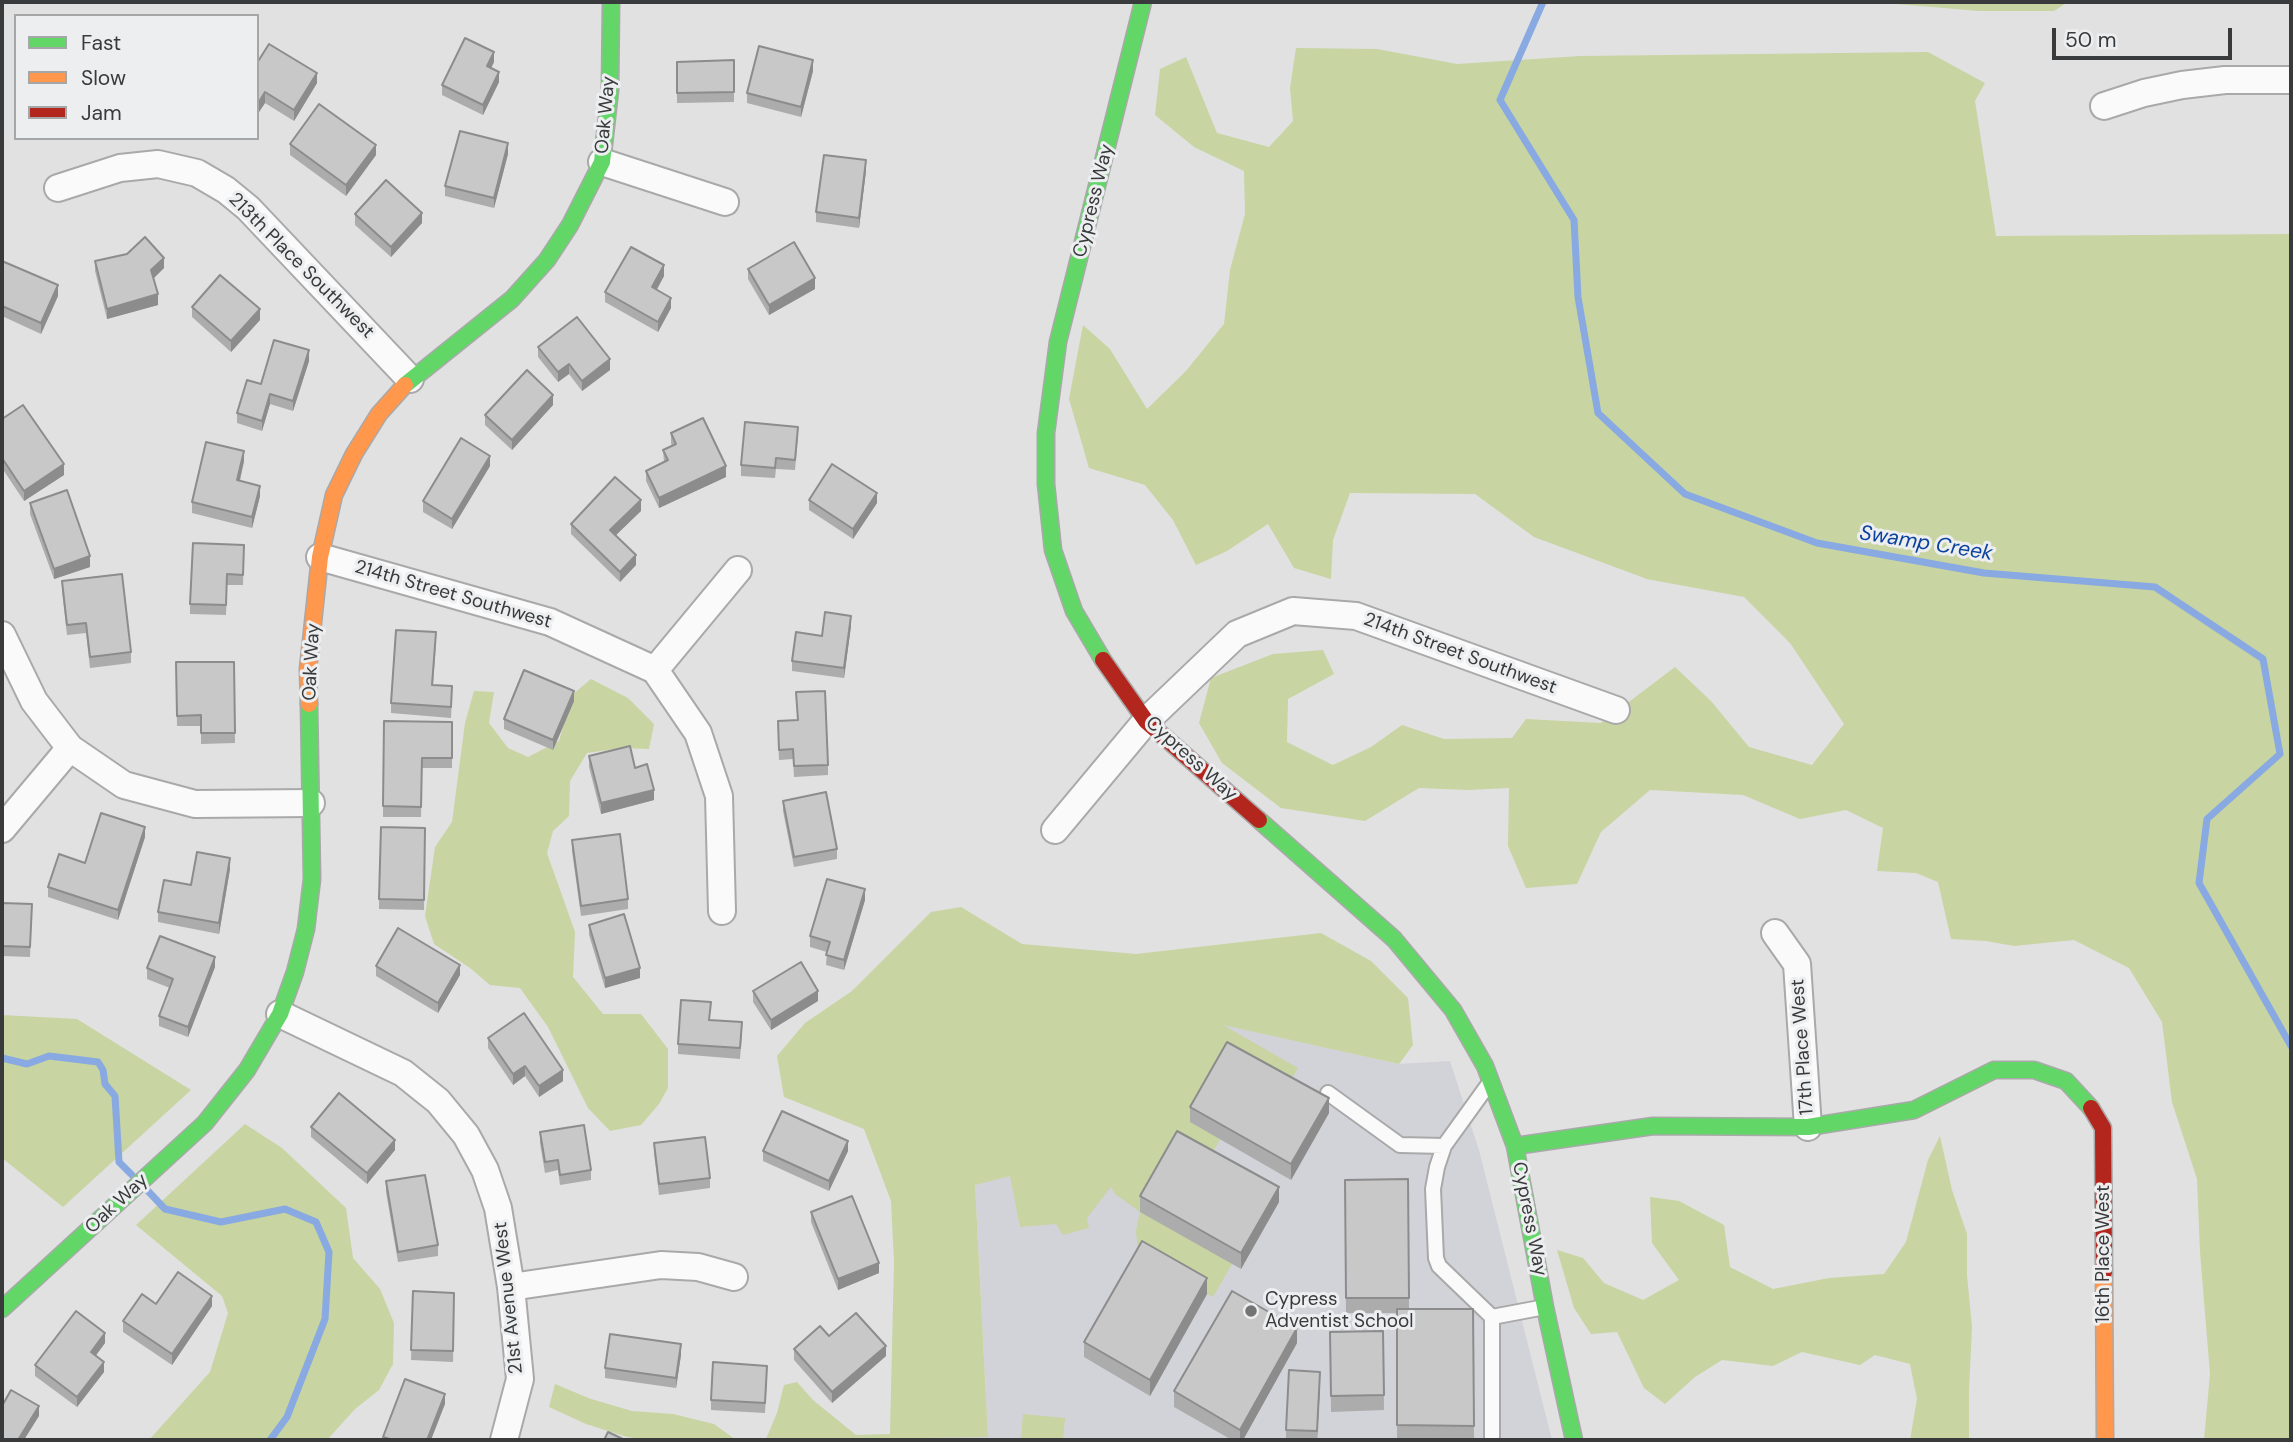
<!DOCTYPE html>
<html>
<head>
<meta charset="utf-8">
<style>
	body { margin:0 }
	#map { position:relative; width:2293px; height:1442px; overflow:hidden; background:#e1e1e2; font-family:"DM Sans",sans-serif }
	canvas { display:block }
	.frame { position:absolute; inset:0; border:4px solid #393a3b; pointer-events:none }
	.legend { position:absolute; left:14px; top:14px; width:245px; height:126px; box-sizing:border-box; background:#edeef0; border:2px solid #a5a6a8; margin:0; padding:9px 12px; list-style:none; font-size:21px; color:#393a3b }
	.legend li { display:flex; align-items:center; gap:14px; height:35px }
	.legend b { width:35px; border:2px solid #a5a6a8 }
	.scale { position:absolute; left:2052px; top:28px; width:180px; height:32px; box-sizing:border-box; border:4px solid #393a3b; border-top:0; padding-left:9px; font-size:21px; line-height:24px; white-space:nowrap; color:#393a3b; -webkit-text-stroke:5px #edeef0; paint-order:stroke }
</style>
</head>
<body>
<div id="map">
<canvas width="2293" height="1442"></canvas>
<div class="frame"></div>
<ul class="legend">
<li><b style="height:9px;background:#63d668"></b>Fast</li>
<li><b style="height:9px;background:#ff974d"></b>Slow</li>
<li><b style="height:9px;background:#b3261e"></b>Jam</li>
</ul>
<div class="scale">50 m</div>
</div>
<script>
const ctx = document.querySelector('canvas').getContext('2d');
ctx.lineJoin = 'round';
function fill(path, color) { ctx.fillStyle = color; ctx.fill(path, 'evenodd'); }
const toPath = rows => new Path2D(rows.map(r => 'M' + r).join(''));
function stroke(path, color, width, dash) { ctx.strokeStyle = color; ctx.lineWidth = width; ctx.lineCap = dash ? 'butt' : 'round'; ctx.setLineDash(dash || []); ctx.stroke(path); }
function drawText(font, color, halo, rows, align = 'center') {
  ctx.font = font + ' "DM Sans",sans-serif'; ctx.lineWidth = 6; ctx.setLineDash([]); ctx.textBaseline = 'middle'; ctx.strokeStyle = halo; ctx.fillStyle = color; for (const [text, x, y, turn = 0] of rows) {
    ctx.save(); ctx.translate(x, y); ctx.rotate((+turn || 0) * Math.PI / 180); ctx.textAlign = isNaN(turn) ? turn : align; if (halo) ctx.strokeText(text, 0, 0); ctx.fillText(text, 0, 0); ctx.restore();
  }
}
fill(toPath([
	[1220,1024,1399,1064,1450,1061,1479,1150,1552,1440,924,1440,923,1438,988,1436,975,1185]
]), '#d2d3d9');
fill(toPath([
	[1873,2,2068,2,2054,11,1979,11],
	[1296,48,1377,49,1457,64,1580,56,1928,52,1985,83,1975,101,1996,236,2291,234,2291,1440,2204,1440,2210,1374,2200,1252,2197,1179,2172,1102,2162,1022,2129,968,2074,940,2014,946,1986,941,1951,939,1938,882,1916,873,1877,871,1883,828,1846,810,1800,819,1743,795,1650,790,1601,832,1577,884,1526,888,1508,846,1509,788,1468,790,1419,788,1365,821,1281,808,1222,763,1199,723,1211,678,1273,654,1323,650,1334,674,1288,699,1287,742,1333,765,1371,747,1402,725,1444,739,1512,738,1526,719,1601,723,1675,667,1711,701,1749,747,1812,765,1844,724,1790,643,1744,597,1647,579,1534,537,1475,494,1350,493,1333,540,1331,579,1294,568,1268,524,1227,551,1196,565,1173,520,1145,485,1089,468,1069,399,1083,325,1110,349,1147,409,1186,371,1224,324,1230,270,1245,214,1244,171,1194,147,1155,115,1160,69,1186,57,1217,133,1269,147,1293,121,1290,88],
	[591,679,628,698,654,724,649,749,622,748,587,753,570,781,569,816,553,831,547,853,575,932,573,977,603,1014,641,1014,668,1049,668,1088,659,1104,641,1125,610,1131,588,1108,548,1027,520,988,490,985,470,968,434,944,425,916,435,847,452,822,465,723,474,691,494,692,489,723,508,748,528,757,559,741,572,695],
	[961,907,1022,944,1136,954,1321,933,1371,961,1408,998,1413,1045,1399,1064,1223,1025,1298,1068,1285,1089,1190,1122,1220,1139,1207,1163,1232,1264,1213,1297,1142,1257,1139,1261,1136,1231,1140,1212,1115,1194,1111,1187,1087,1218,1089,1228,1063,1235,1056,1224,1020,1227,1010,1176,975,1185,988,1437,924,1438,924,1440,650,1440,627,1437,586,1424,549,1407,555,1384,591,1399,632,1411,673,1414,714,1424,736,1440,766,1439,777,1413,784,1385,797,1382,813,1400,856,1435,890,1434,894,1262,891,1201,864,1129,784,1097,777,1056,805,1023,852,991,931,912],
	[2,1015,77,1019,191,1090,63,1207,2,1158],
	[245,1124,282,1148,346,1208,353,1258,380,1289,394,1323,393,1364,379,1390,355,1409,327,1440,149,1440,210,1372,228,1313,222,1296,136,1225],
	[1940,1136,1952,1190,1967,1234,1967,1275,1972,1327,1969,1390,1969,1440,1910,1440,1917,1399,1910,1364,1875,1355,1860,1365,1802,1352,1773,1366,1722,1360,1695,1377,1665,1404,1644,1388,1617,1332,1591,1334,1574,1308,1557,1250,1583,1258,1604,1283,1643,1300,1679,1280,1652,1243,1650,1197,1679,1201,1724,1225,1730,1267,1773,1289,1829,1278,1884,1274,1906,1242,1928,1160],
	[1023,1414,1065,1418,1063,1440,1021,1440]
]), '#c8d4a1');
stroke(toPath([
	[1543,2,1500,100,1574,220,1578,297,1598,413,1685,494,1817,543,1984,573,2155,587,2263,659,2280,754,2207,819,2199,883,2291,1046],
	[2,1058,27,1064,49,1056,98,1062,103,1070,105,1084,115,1096,119,1162,132,1175],
	[148,1191,165,1209,221,1222,285,1209,316,1222,329,1252,325,1319,287,1417,270,1440]
]), '#88a9e1', 7);
const lane = toPath([
	[1328,1093,1400,1145,1444,1146,1488,1085],
	[1444,1146,1437,1167,1433,1189,1436,1258,1439,1266,1492,1317,1545,1307],
	[1492,1317,1492,1437]
]);
const street = toPath([
	[2104,106,2144,93,2182,85,2225,80,2291,80],
	[602,162,725,202],
	[58,188,120,168,158,164,197,173,226,190,248,208,410,379],
	[320,557,550,622,655,670,698,733,719,796,722,911],
	[2,635,34,701,70,748,124,785,195,804,311,803],
	[655,670,738,570],
	[2,829,70,748],
	[1055,830,1146,721,1237,634,1293,611,1356,616,1616,710],
	[1775,933,1797,964,1808,1127],
	[280,1014,403,1073,438,1101,466,1135,485,1170,498,1208,511,1287,520,1379,504,1440],
	[511,1287,661,1265,698,1267,734,1277]
]);
const fast = toPath([
	[405,385,512,299,547,260,570,225,602,162,610,90,611,2],
	[1103,660,1074,611,1053,550,1046,484,1046,433,1058,342,1143,2],
	[1259,820,1394,939,1453,1010,1485,1066,1515,1146,1545,1307,1574,1440],
	[1515,1146,1653,1126,1808,1127,1914,1110,1994,1070,2034,1070,2066,1081,2091,1108],
	[2,1309,205,1123,247,1070,280,1014,295,972,306,929,312,879,309,704]
]);
const slow = toPath([
	[309,704,308,669,320,557,334,495,354,454,379,414,405,385],
	[2104,1272,2105,1440]
]);
const jam = toPath([
	[1103,660,1146,721,1259,820],
	[2091,1108,2103,1128,2104,1272]
]);
stroke(lane, '#a9a9aa', 18);
stroke(street, '#a9a9aa', 30);
stroke(fast, '#a9a9aa', 19);
stroke(slow, '#a9a9aa', 19);
stroke(jam, '#a9a9aa', 19);
stroke(lane, '#fafafb', 14);
stroke(street, '#fafafb', 26);
stroke(fast, '#63d668', 16);
stroke(slow, '#ff974d', 16);
stroke(jam, '#b3261e', 16);
fill(toPath([
	[269,44,317,83,294,121,265,103,257,115],
	[734,60,734,102,677,103,677,62],
	[494,62,491,68,499,82,483,115,442,95,442,85],
	[813,71,801,117,747,103,747,93],
	[290,144,376,155,346,196,290,155],
	[508,154,494,208,445,196,445,186],
	[866,171,859,228,816,222,816,212],
	[355,214,422,223,391,257,355,225],
	[2,261,58,296,41,334,2,316],
	[95,261,164,268,153,278,158,305,107,319,95,271],
	[748,269,815,289,769,315,748,279],
	[664,276,657,290,671,308,658,332,605,302,605,292],
	[192,307,260,320,231,352,192,317],
	[538,347,610,370,582,391,569,374,558,382,538,357],
	[309,361,293,411,270,404,262,431,237,423,237,413,261,384],
	[553,405,512,450,485,425,485,415],
	[2,419,64,475,24,501,2,468],
	[671,433,726,477,659,508,646,481,646,471,664,462,663,450,672,446,671,443],
	[798,437,795,470,776,469,775,478,741,476,741,465],
	[244,461,240,481,260,496,252,528,192,513,192,502],
	[490,466,452,529,423,512,423,501],
	[809,500,877,503,853,539,809,510],
	[30,503,90,567,54,579,30,514],
	[641,511,615,535,636,565,620,582,571,534,571,524],
	[244,545,243,585,227,585,226,615,190,614,190,604],
	[62,581,131,652,131,663,90,668,86,633,67,635,62,591],
	[851,626,844,678,792,671,792,661,822,636],
	[436,643,433,685,452,697,451,718,391,713,391,703],
	[176,662,234,662,235,743,201,744,201,726,177,726],
	[574,701,553,750,504,729,504,719],
	[384,721,452,722,452,768,422,768,421,817,383,817],
	[778,731,828,765,828,775,794,777,793,759,779,760],
	[589,756,635,768,654,800,601,814,589,767],
	[783,801,837,849,837,859,794,867,783,811],
	[425,828,424,910,379,909,379,899],
	[145,837,118,920,48,897,48,887,85,863],
	[572,840,628,899,628,909,581,916,572,851],
	[230,869,219,934,158,922,158,912,191,885],
	[865,900,844,970,826,965,827,952,810,947,810,936],
	[2,903,32,904,30,957,2,956],
	[589,925,640,978,605,988,589,935],
	[376,966,460,975,438,1013,376,976],
	[215,967,188,1037,159,1026,159,1016,170,988,147,979,147,968],
	[753,991,818,1001,771,1030,753,1002],
	[710,1020,742,1033,740,1059,678,1054,678,1044],
	[488,1038,563,1081,539,1097,525,1076,513,1085,488,1048],
	[1190,1107,1329,1113,1291,1180,1190,1122],
	[311,1127,395,1150,367,1184,311,1137],
	[540,1132,591,1170,591,1180,560,1185,558,1170,545,1173,540,1143],
	[654,1143,710,1178,710,1188,659,1195,654,1153],
	[763,1151,848,1151,829,1191,763,1161],
	[1408,1179,1409,1309,1473,1309,1474,1440,1397,1440,1397,1313,1346,1313,1345,1180],
	[386,1181,438,1245,438,1256,398,1262,386,1192],
	[1140,1196,1279,1202,1241,1269,1140,1212],
	[811,1212,879,1273,838,1290,811,1222],
	[413,1291,454,1293,453,1362,411,1360],
	[1207,1294,1150,1396,1084,1357,1084,1342],
	[156,1304,212,1306,172,1365,123,1332,123,1321],
	[1383,1331,1384,1410,1331,1412,1330,1332],
	[829,1336,886,1356,832,1403,794,1360,794,1349],
	[105,1343,96,1355,104,1372,77,1407,35,1376,35,1365],
	[1297,1343,1243,1440,1232,1440,1174,1407,1174,1391],
	[681,1355,676,1388,605,1378,605,1368],
	[767,1376,765,1413,711,1410,711,1400],
	[1320,1387,1317,1440,1286,1440,1286,1430]
]), '#acacad');
fill(toPath([
	[494,52,494,62,487,76,487,66],
	[813,60,813,71,801,117,801,107],
	[499,72,499,82,483,115,483,105],
	[317,73,317,83,294,121,294,110],
	[265,92,265,103,257,115,257,105],
	[508,143,508,154,494,208,494,198],
	[376,145,376,155,346,196,346,185],
	[866,160,866,171,859,228,859,218],
	[422,213,422,223,391,257,391,247],
	[164,258,164,268,151,281,151,270],
	[664,265,664,276,652,297,652,287],
	[815,278,815,289,769,315,769,305],
	[58,285,58,296,41,334,41,323],
	[158,294,158,305,107,319,107,309],
	[671,298,671,308,658,332,658,322],
	[260,309,260,320,231,352,231,341],
	[309,350,309,361,293,411,293,401],
	[610,359,610,370,582,391,582,381],
	[569,364,569,374,558,382,558,372],
	[270,394,270,404,262,431,262,421],
	[553,395,553,405,512,450,512,440],
	[244,451,244,461,237,491,237,480],
	[490,456,490,466,452,529,452,519],
	[64,464,64,475,24,501,24,491],
	[726,466,726,477,659,508,659,498],
	[260,486,260,496,252,528,252,517],
	[877,493,877,503,853,539,853,529],
	[641,500,641,511,610,541,610,530],
	[636,555,636,565,620,582,620,572],
	[90,556,90,567,54,579,54,569],
	[851,616,851,626,844,678,844,668],
	[574,691,574,701,553,750,553,740],
	[654,790,654,800,601,814,601,803],
	[145,827,145,837,118,920,118,910],
	[230,858,230,869,219,934,219,923],
	[865,889,865,900,844,970,844,960],
	[215,957,215,967,188,1037,188,1027],
	[460,965,460,975,438,1013,438,1003],
	[640,968,640,978,605,988,605,978],
	[818,991,818,1001,771,1030,771,1020],
	[525,1066,525,1076,513,1085,513,1074],
	[563,1070,563,1081,539,1097,539,1086],
	[1329,1098,1329,1113,1291,1180,1291,1164],
	[395,1140,395,1150,367,1184,367,1173],
	[848,1141,848,1151,829,1191,829,1181],
	[1279,1187,1279,1202,1241,1269,1241,1253],
	[879,1263,879,1273,838,1290,838,1279],
	[1207,1278,1207,1294,1150,1396,1150,1380],
	[212,1296,212,1306,172,1365,172,1354],
	[1297,1328,1297,1343,1243,1440,1240,1440,1240,1430],
	[105,1333,105,1343,91,1362,91,1352],
	[681,1344,681,1355,676,1388,676,1378],
	[886,1346,886,1356,832,1403,832,1392],
	[104,1362,104,1372,77,1407,77,1397],
	[1320,1372,1320,1387,1317,1440,1317,1431],
	[445,1394,445,1404,431,1440,427,1440],
	[39,1406,39,1416,24,1440,18,1440]
]), '#8c8c8d');
const building = toPath([
	[465,38,494,52,487,66,499,72,483,105,442,85,465,38],
	[269,44,317,73,294,110,265,92,257,105,257,63,269,44],
	[759,46,813,60,801,107,747,93,759,46],
	[734,60,734,92,677,93,677,62,734,60],
	[319,104,376,145,346,185,290,144,319,104],
	[460,131,508,143,494,198,445,186,460,131],
	[824,155,866,160,859,218,816,212,824,155],
	[386,180,422,213,391,247,355,214,386,180],
	[145,237,164,258,151,270,158,294,107,309,95,261,127,254,145,237],
	[794,242,815,278,769,305,748,269,794,242],
	[631,247,664,265,652,287,671,298,658,322,605,292,631,247],
	[2,261,58,285,41,323,2,306,2,261],
	[220,275,260,309,231,341,192,307,220,275],
	[577,317,610,359,582,381,569,364,558,372,538,347,577,317],
	[274,340,309,350,293,401,270,394,262,421,237,413,247,380,261,384,274,340],
	[527,370,553,395,512,440,485,415,527,370],
	[23,405,64,464,24,491,2,458,2,419,23,405],
	[703,418,726,466,659,498,646,471,668,460,663,450,676,444,671,433,703,418],
	[745,422,798,427,795,460,776,458,775,468,741,465,745,422],
	[461,438,490,456,452,519,423,501,461,438],
	[206,442,244,451,237,480,260,486,252,517,192,502,206,442],
	[832,464,877,493,853,529,809,500,832,464],
	[615,477,641,500,610,530,636,555,620,572,571,524,615,477],
	[67,490,90,556,54,569,30,503,67,490],
	[193,543,244,545,243,575,227,574,226,605,190,604,193,543],
	[122,574,131,652,90,657,86,623,67,625,62,581,122,574],
	[825,612,851,616,844,668,792,661,796,632,822,636,825,612],
	[396,630,436,632,432,685,452,686,451,707,391,703,396,630],
	[176,662,234,662,235,733,201,733,201,715,177,716,176,662],
	[524,670,574,691,553,740,504,719,524,670],
	[825,691,828,765,794,766,793,749,779,750,778,721,798,720,796,692,825,691],
	[384,721,452,722,452,758,422,758,421,807,383,806,384,721],
	[630,746,635,768,647,764,654,790,601,803,589,756,630,746],
	[826,792,837,849,794,857,783,801,826,792],
	[101,813,145,827,118,910,48,887,59,854,85,863,101,813],
	[381,827,425,828,424,900,379,899,381,827],
	[620,834,628,899,581,906,572,840,620,834],
	[197,852,230,858,219,923,158,912,164,880,191,885,197,852],
	[827,879,865,889,844,960,826,955,830,942,810,936,827,879],
	[2,903,32,904,30,947,2,946,2,903],
	[624,914,640,968,605,978,589,925,624,914],
	[398,928,460,965,438,1003,376,966,398,928],
	[160,936,215,957,188,1027,159,1016,173,979,147,968,160,936],
	[801,962,818,991,771,1020,753,991,801,962],
	[681,1000,711,1002,709,1020,742,1022,740,1048,678,1044,681,1000],
	[524,1013,563,1070,539,1086,525,1066,513,1074,488,1038,524,1013],
	[1227,1042,1329,1098,1291,1164,1190,1107,1227,1042],
	[339,1093,395,1140,367,1173,311,1127,339,1093],
	[782,1111,848,1141,829,1181,763,1151,782,1111],
	[584,1125,591,1170,560,1175,558,1160,545,1162,540,1132,584,1125],
	[1177,1131,1279,1187,1241,1253,1140,1196,1177,1131],
	[705,1137,710,1178,659,1184,654,1143,705,1137],
	[425,1175,438,1245,398,1252,386,1181,425,1175],
	[1408,1179,1409,1298,1346,1298,1345,1180,1408,1179],
	[852,1196,879,1263,838,1279,811,1212,852,1196],
	[1142,1241,1207,1278,1150,1380,1084,1342,1142,1241],
	[178,1272,212,1296,172,1354,123,1321,142,1294,156,1304,178,1272],
	[413,1291,454,1293,453,1351,411,1350,413,1291],
	[1232,1291,1297,1328,1240,1430,1174,1391,1232,1291],
	[1397,1309,1473,1309,1474,1426,1397,1425,1397,1309],
	[76,1311,105,1333,91,1352,104,1362,77,1397,35,1365,76,1311],
	[856,1313,886,1346,832,1392,794,1349,820,1326,829,1336,856,1313],
	[1383,1331,1384,1395,1331,1396,1330,1332,1383,1331],
	[610,1334,681,1344,676,1378,605,1368,610,1334],
	[713,1362,767,1366,765,1403,711,1400,713,1362],
	[1289,1370,1320,1372,1317,1431,1286,1430,1289,1370],
	[405,1379,445,1394,427,1440,393,1440,383,1437,405,1379],
	[11,1390,39,1406,18,1440,2,1440,2,1406,11,1390],
	[608,1432,625,1440,604,1440,608,1432]
]);
fill(building, '#c8c8c9');
stroke(building, '#8c8c8d', 2);
for (const [x, y, r, color] of [
	[1251,1311,7,"#747475"]
]) { const dot = new Path2D(); dot.arc(x, y, r, 0, 2 * Math.PI); ctx.fillStyle = color; ctx.fill(dot); stroke(dot, '#edeef0', 2.5); }
drawText('19px', '#393a3b', '#edeef0', [
	["Oak Way",606,115,-85],
	["Cypress Way",1094,201,-76],
	["213th Place Southwest",301,266,45],
	["214th Street Southwest",453,595,16],
	["214th Street Southwest",1460,654,20],
	["Oak Way",312,662,-87],
	["Cypress Way",1191,759,42],
	["17th Place West",1803,1047,-94],
	["Oak Way",117,1204,-43],
	["Cypress Way",1529,1219,79],
	["16th Place West",2104,1254,-90],
	["21st Avenue West",509,1298,-96]
]);
drawText('19px', '#393a3b', '#edeef0', [
	["Cypress",1265,1300],
	["Adventist School",1265,1322]
], 'left');
drawText('italic 21px', '#0a429d', '#edeef0', [
	["Swamp Creek",1926,544,9]
]);
</script>
</body>
</html>
